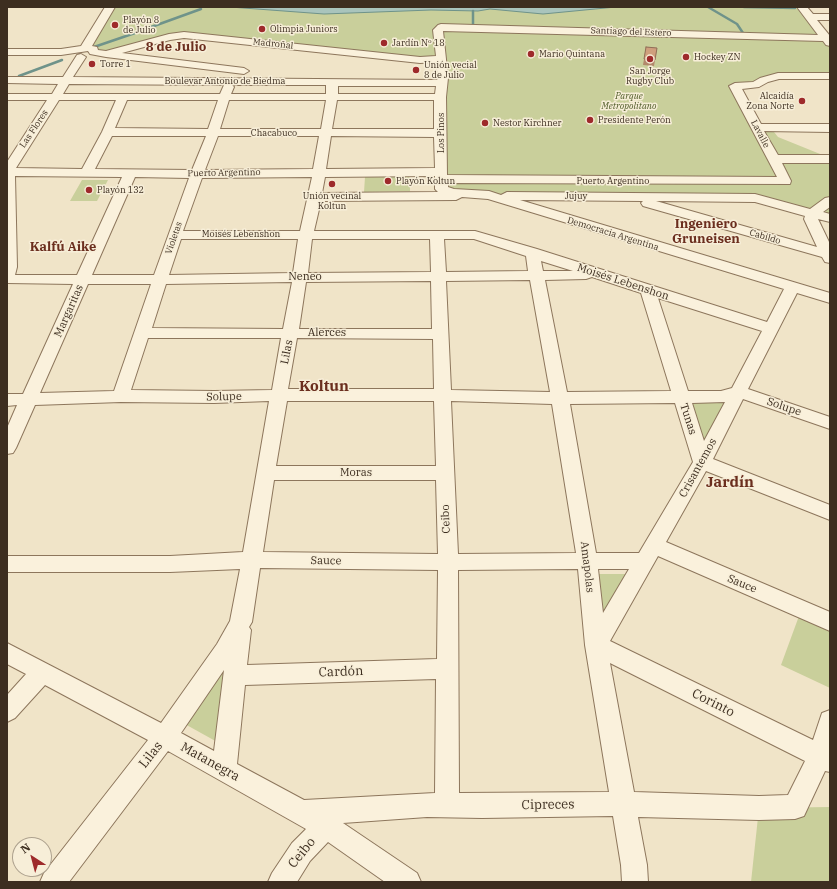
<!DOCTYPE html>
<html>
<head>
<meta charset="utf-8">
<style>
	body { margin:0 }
	#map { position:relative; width:837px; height:889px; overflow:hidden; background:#f0e4c8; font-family:"IBM Plex Serif",serif }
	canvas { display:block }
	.frame { position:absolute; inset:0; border:8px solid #3d2e20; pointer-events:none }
	.north { position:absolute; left:12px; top:837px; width:40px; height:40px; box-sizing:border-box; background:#f7eed8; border:1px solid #ada18e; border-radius:50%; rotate:324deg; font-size:11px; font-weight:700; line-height:16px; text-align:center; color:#3d2e20 }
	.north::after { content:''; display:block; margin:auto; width:14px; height:18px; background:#9e2a2b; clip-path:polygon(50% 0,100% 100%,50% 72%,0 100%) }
</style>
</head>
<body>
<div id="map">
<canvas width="837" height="889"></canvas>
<div class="frame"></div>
<div class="north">N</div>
</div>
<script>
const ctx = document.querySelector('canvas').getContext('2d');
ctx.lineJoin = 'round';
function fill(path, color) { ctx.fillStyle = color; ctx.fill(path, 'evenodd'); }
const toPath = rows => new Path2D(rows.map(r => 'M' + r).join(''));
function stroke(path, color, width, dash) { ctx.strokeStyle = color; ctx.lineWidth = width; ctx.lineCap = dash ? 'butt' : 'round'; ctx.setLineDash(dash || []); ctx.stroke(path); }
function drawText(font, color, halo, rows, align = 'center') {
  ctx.font = font + ' "IBM Plex Serif",serif'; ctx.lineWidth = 3; ctx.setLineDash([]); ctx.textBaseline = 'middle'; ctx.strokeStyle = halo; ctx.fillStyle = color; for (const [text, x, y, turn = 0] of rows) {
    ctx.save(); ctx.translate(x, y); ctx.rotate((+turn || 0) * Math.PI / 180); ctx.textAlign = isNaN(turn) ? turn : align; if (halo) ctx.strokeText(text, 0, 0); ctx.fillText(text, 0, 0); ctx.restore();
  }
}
fill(toPath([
	[110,7,802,7,830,43,830,76,764,80,736,86,757,127,770,127,778,137,830,158,830,218,755,198,489,195,447,192,442,59,420,60,184,35,110,54,85,48],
	[365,177,410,177,410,191,364,192],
	[82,180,108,180,97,201,70,201],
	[729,398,702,447,686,402],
	[596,574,628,574,602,617],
	[799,616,830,630,830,688,781,665],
	[230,650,219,743,183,723],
	[830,807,830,882,751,882,759,808]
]), '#c9cf9b');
const water = toPath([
	[230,7,616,7,543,14,490,9,478,11,431,10,324,14,230,7]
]);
fill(water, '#a9c4bc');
stroke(water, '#6f938a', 1);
stroke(toPath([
	[708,7,737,24,743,33],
	[744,7,795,8],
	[473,11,473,25],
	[143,30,201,9],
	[94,47,135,33],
	[19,76,62,60]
]), '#6f938a', 2.5);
const minor = toPath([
	[105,7,115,7,92,46,97,47,98,50,106,51,169,34,184,32,420,57,436,56,433,30,438,25,441,24,818,35,797,7,807,7,813,14,830,14,830,20,817,20,830,36,830,46,826,45,823,41,443,31,448,78,446,97,447,175,777,177,729,86,735,83,753,82,760,78,778,73,830,73,830,79,779,79,768,82,759,87,742,89,761,124,830,124,830,132,764,131,778,155,830,155,830,163,782,163,791,181,790,184,448,183,448,187,454,189,489,191,501,195,507,192,755,194,810,209,825,198,830,197,830,207,823,212,830,214,830,222,818,219,830,244,830,263,825,262,822,257,643,206,641,203,643,201,520,200,830,293,830,303,797,293,748,389,830,417,830,429,743,399,713,459,830,505,830,520,706,471,666,542,830,612,830,631,658,556,610,641,813,740,822,713,830,710,830,772,825,771,804,816,795,819,759,820,638,817,647,865,648,882,622,882,621,865,613,816,482,818,427,817,343,823,417,873,421,882,385,882,328,842,310,861,297,882,268,882,272,873,292,843,306,829,168,751,69,882,40,882,44,873,148,740,45,685,15,718,7,722,7,695,26,674,7,664,7,643,161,723,217,644,230,621,240,569,170,572,7,572,7,556,170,556,243,552,269,401,214,403,121,402,35,405,16,448,13,453,7,454,7,428,17,405,7,406,7,394,23,394,73,284,7,283,7,162,47,100,7,100,7,94,52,94,58,84,7,83,7,77,63,77,77,55,81,54,86,57,73,77,437,80,438,78,436,62,420,63,184,38,170,40,122,53,244,68,249,71,244,74,106,57,90,54,88,51,61,55,7,55,7,49,61,49,81,46,105,7],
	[69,84,224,85,220,94,63,94,69,84],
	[232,85,326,85,326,94,231,94,234,87,232,85],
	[338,86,436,86,435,94,338,94,338,86],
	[59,100,116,100,102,132,82,169,16,168,59,100],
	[127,100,218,100,208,129,115,128,127,100],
	[229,100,326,100,321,129,220,129,229,100],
	[337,100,434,100,434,129,332,129,337,100],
	[112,136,206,136,192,170,95,169,112,136],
	[218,136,319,136,313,169,205,170,218,136],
	[331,136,434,137,435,168,326,169,331,136],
	[15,176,122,177,77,275,15,275,17,267,15,176],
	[435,176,435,189,438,192,322,193,325,177,435,176],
	[135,177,189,178,154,275,92,275,135,177],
	[312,177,300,231,183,231,202,178,312,177],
	[462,197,488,199,784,289,767,322,537,249,475,231,314,231,321,201,456,200,462,197],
	[656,201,755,202,805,216,804,219,817,247,656,201],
	[181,239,298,239,293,273,169,275,181,239],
	[312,239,430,239,431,272,308,273,312,239],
	[444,239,474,239,526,256,528,271,446,272,444,239],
	[541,261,573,271,543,271,541,261],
	[592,277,641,293,671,391,567,392,545,280,586,279,592,277],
	[530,280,550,392,451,390,446,281,530,280],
	[431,281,432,329,299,329,306,282,431,281],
	[292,282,283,329,152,328,166,284,292,282],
	[88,284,151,284,114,391,40,393,88,284],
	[658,298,762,331,732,388,721,391,688,391,658,298],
	[148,338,281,338,272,390,214,391,131,390,148,338],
	[297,338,433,339,434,389,288,389,297,338],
	[287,401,434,401,436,466,276,466,287,401],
	[451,401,552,404,576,553,458,554,451,401],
	[725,402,704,441,692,403,725,402],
	[675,403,693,462,639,553,596,553,570,404,675,403],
	[274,480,436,480,438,554,263,552,274,480],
	[260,568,438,570,437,659,247,665,251,630,249,627,252,622,260,568],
	[578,569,585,645,609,792,459,793,458,570,578,569],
	[598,569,629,569,603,613,598,569],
	[610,663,805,761,788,795,759,796,634,792,610,663],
	[224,670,214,751,181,733,224,670],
	[436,679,435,793,304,800,237,764,245,685,436,679]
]);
stroke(minor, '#8d765c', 2);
fill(minor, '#faf1dc');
fill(toPath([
	[646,47,657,48,654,66,643,65]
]), '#b2896c');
const building = toPath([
	[646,47,657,48,655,60,644,59,646,47]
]);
fill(building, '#cf9f7d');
stroke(building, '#916f58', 1);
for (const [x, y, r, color] of [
	[115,25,4,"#9e2a2b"],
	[262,29,4,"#9e2a2b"],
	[384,43,4,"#9e2a2b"],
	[531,54,4,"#9e2a2b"],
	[686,57,4,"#9e2a2b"],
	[650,59,4,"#9e2a2b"],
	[92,64,4,"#9e2a2b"],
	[416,70,4,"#9e2a2b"],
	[802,101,4,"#9e2a2b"],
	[590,120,4,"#9e2a2b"],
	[485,123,4,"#9e2a2b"],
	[388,181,4,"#9e2a2b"],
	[332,184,4,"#9e2a2b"],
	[89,190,4,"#9e2a2b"]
]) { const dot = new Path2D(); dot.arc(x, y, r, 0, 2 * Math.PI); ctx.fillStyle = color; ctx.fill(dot); stroke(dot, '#f7eed8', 1.5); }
drawText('9px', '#3d2e20', '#f7eed8', [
	["Playón 8",123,20],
	["de Julio",123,30],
	["Olimpia Juniors",270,29],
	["Jardín Nº 18",392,43],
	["Mario Quintana",539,54],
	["Hockey ZN",694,57],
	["Torre 1",100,64],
	["Unión vecial",424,65],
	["8 de Julio",424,75],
	["San Jorge",650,71,"center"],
	["Rugby Club",650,81,"center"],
	["Alcaidía",794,96,"right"],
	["Zona Norte",794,106,"right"],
	["Presidente Perón",598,120],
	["Nestor Kirchner",493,123],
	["Playón Koltun",396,181],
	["Playón 132",97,190],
	["Unión vecinal",332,196,"center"],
	["Koltun",332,206,"center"]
], 'left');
drawText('9px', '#3d2e20', '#f7eed8', [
	["Santiago del Estero",631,32,2],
	["Madroñal",273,44,6],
	["Boulevar Antonio de Biedma",225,81],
	["Las Flores",34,129,-56],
	["Chacabuco",274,133],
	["Los Pinos",441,133,-90],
	["Lavalle",760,134,62],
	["Puerto Argentino",224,173,-1],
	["Puerto Argentino",613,181],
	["Jujuy",576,196],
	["Moisés Lebenshon",241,234],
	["Democracia Argentina",613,234,17],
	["Cabildo",765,237,16],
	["Violetas",174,238,-71]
]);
drawText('italic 9px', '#4d5a26', '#f7eed8', [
	["Parque",629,96],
	["Metropolitano",629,106]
]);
drawText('11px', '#3d2e20', '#f7eed8', [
	["Neneo",305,277],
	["Moisés Lebenshon",623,282,18],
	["Margaritas",69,311,-66],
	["Alerces",327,333],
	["Lilas",287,352,-79],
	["Solupe",224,397,-1],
	["Solupe",784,407,19],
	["Tunas",688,419,72],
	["Crisantemos",698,468,-61],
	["Moras",356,473],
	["Ceibo",446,519,-92],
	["Sauce",326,561,1],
	["Amapolas",587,567,83],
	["Sauce",742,584,23]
]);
drawText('bold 13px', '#6b2e1e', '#f7eed8', [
	["8 de Julio",176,47],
	["Ingeniero",706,224],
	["Gruneisen",706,239],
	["Kalfú Aike",63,247]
]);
drawText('13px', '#3d2e20', '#f7eed8', [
	["Cardón",341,672,-2],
	["Corinto",713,703,27],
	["Lilas",151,755,-52],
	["Matanegra",210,762,29],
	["Cipreces",548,805,-1],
	["Ceibo",302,853,-51]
]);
drawText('bold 15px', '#6b2e1e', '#f7eed8', [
	["Koltun",324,387],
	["Jardín",730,483]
]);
</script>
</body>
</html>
